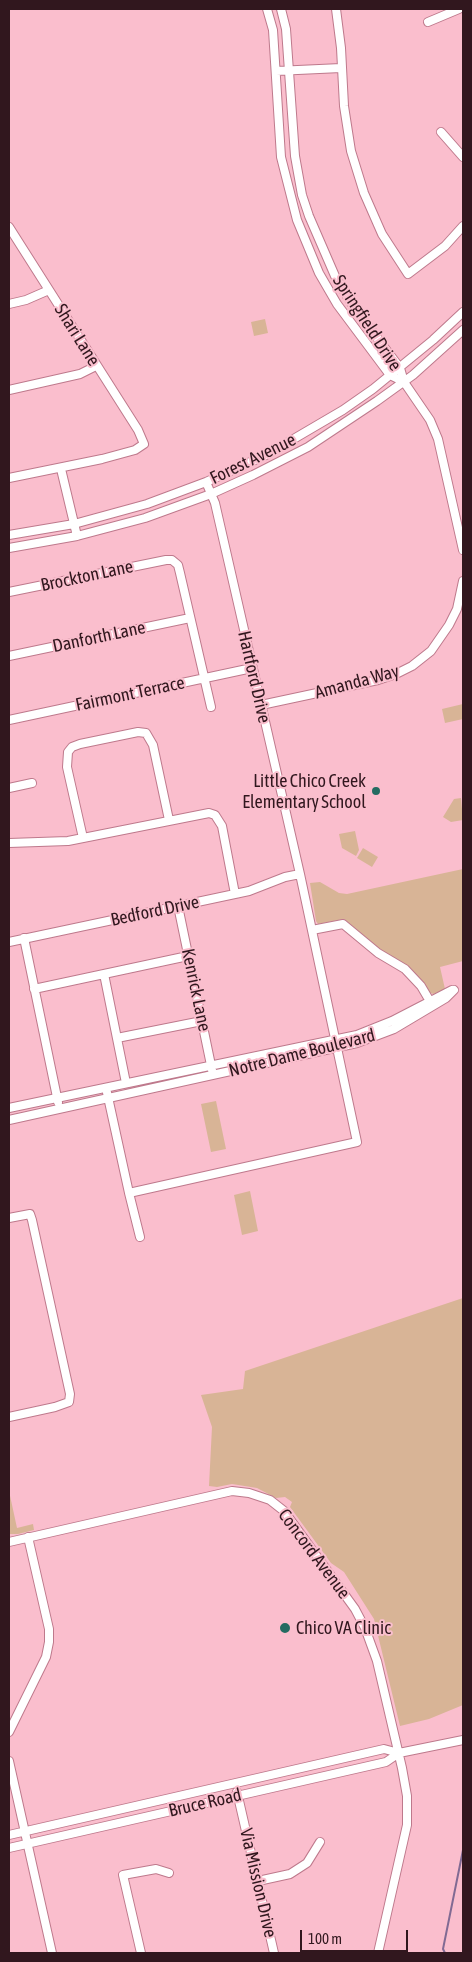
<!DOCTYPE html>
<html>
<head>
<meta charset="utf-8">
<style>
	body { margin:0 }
	#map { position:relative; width:472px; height:1962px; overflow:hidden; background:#fabecd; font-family:"Asap Condensed",sans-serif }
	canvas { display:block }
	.frame { position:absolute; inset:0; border:10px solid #31171e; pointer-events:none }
	.scale { position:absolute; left:300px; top:1930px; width:108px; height:22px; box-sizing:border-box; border:2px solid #31171e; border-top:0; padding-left:6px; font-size:15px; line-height:18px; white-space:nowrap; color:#31171e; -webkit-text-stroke:4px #fabecd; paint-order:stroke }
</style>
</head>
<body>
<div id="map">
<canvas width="472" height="1962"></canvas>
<div class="frame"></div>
<div class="scale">100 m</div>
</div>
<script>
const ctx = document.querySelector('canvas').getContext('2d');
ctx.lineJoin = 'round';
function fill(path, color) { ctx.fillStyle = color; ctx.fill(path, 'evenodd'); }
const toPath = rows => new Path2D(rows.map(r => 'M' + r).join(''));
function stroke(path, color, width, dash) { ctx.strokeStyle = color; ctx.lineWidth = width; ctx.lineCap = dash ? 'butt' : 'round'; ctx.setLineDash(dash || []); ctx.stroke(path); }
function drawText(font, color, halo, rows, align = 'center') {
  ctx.font = font + ' "Asap Condensed",sans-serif'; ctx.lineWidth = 4; ctx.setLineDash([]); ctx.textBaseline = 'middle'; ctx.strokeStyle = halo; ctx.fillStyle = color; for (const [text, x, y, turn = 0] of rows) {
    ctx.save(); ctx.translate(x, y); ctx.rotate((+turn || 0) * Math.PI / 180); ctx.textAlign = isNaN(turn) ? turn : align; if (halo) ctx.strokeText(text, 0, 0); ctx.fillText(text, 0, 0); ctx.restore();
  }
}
fill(toPath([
	[265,319,268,333,254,336,251,322],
	[463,704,463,719,445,723,442,709],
	[461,798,463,820,451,822,443,817,454,799],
	[355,831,359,850,356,856,342,848,339,834],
	[363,848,378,857,372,867,357,858],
	[463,869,463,961,440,967,445,989,434,994,430,993,407,966,387,955,344,919,318,924,316,921,310,883,320,882,339,893,347,894],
	[216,1101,226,1149,211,1152,201,1104],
	[250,1191,258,1231,242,1235,234,1195],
	[463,1298,463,1705,429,1719,400,1726,374,1619,344,1572,331,1563,290,1507,292,1502,285,1497,276,1498,257,1488,232,1484,217,1487,209,1486,212,1427,201,1395,243,1389,245,1371],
	[9,1491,17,1528,33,1524,34,1530,18,1534,9,1534]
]), '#d8b496');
stroke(toPath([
	[445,1953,443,1949,463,1850]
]), '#816a93', 2);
const minor = toPath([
	[267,9,273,30,281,157,297,220,319,273,337,304,390,375,404,382],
	[281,9,286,29,295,156,302,195,309,216,335,276,353,306,400,368,404,382,430,420,438,439,463,550],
	[336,9,341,48,344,106,351,151,364,193,382,234,408,274,445,246,463,226],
	[428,22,459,9],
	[276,71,341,68],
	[441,132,463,157],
	[9,227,138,430,144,444,135,450,102,459,9,478],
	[9,304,26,300,49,290],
	[9,390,80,374,96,366],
	[61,469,77,536],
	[9,535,74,524,147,504,206,482,268,454,343,410,373,389,433,340,463,312],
	[9,548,77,536,145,518,211,494,253,475,308,447,377,401,413,375,463,330],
	[9,592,166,560,172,560,178,565,180,573,211,707],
	[9,656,190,618],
	[261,705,378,680,396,674,412,666,431,651,449,625,457,609,463,581],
	[9,720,252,668],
	[9,788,32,783],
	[83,838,67,767,68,752,72,747,80,744,138,732,146,733,153,745,169,820],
	[9,843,68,841,209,813,215,815,222,826,235,894],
	[178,906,212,1070],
	[312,930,343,924,378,953,405,969,421,986,431,1003],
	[24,938,58,1102],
	[9,942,249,891,285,877,300,874],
	[104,974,126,1083],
	[34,989,188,956],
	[117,1038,202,1021],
	[106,1088,129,1193,357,1142,300,874,215,503,206,482],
	[9,1108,357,1035,392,1021,452,990],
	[9,1120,357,1043,394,1029,446,998,454,990],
	[129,1193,140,1237],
	[9,1218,30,1214,32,1220,70,1394,69,1402,55,1407,9,1417],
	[9,1542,232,1491,249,1493,270,1500,284,1511,355,1609,365,1628,377,1661,402,1768,407,1796,407,1825,378,1953],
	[9,1732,46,1657,49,1642,49,1629,28,1537],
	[9,1761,52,1953],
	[237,1792,274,1953],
	[9,1835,384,1749,399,1753,463,1740],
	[9,1848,386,1762,399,1753],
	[258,1881,290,1874,307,1863,320,1842],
	[141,1953,123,1875,156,1869,169,1873]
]);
stroke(minor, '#be798c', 10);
stroke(minor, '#fff', 8);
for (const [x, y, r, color] of [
	[376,791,5,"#246b61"],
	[285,1628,6,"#246b61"]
]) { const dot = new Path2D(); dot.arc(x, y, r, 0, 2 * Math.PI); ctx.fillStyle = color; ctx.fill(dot); stroke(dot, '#fabecd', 2); }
drawText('18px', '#31171e', '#fabecd', [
	["Springfield Drive",367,323,57],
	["Shari Lane",77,335,58],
	["Forest Avenue",253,459,-26],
	["Brockton Lane",87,576,-12],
	["Danforth Lane",99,637,-12],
	["Hartford Drive",254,677,77],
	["Amanda Way",357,682,-15],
	["Fairmont Terrace",130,694,-12],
	["Bedford Drive",155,911,-12],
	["Kenrick Lane",196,990,78],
	["Notre Dame Boulevard",302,1053,-14],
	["Concord Avenue",314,1554,53],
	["Bruce Road",205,1803,-13],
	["Via Mission Drive",258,1883,77]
]);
drawText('18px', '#31171e', '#fabecd', [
	["Little Chico Creek",366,781],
	["Elementary School",366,802],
	["Chico VA Clinic",296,1628,"left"]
], 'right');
</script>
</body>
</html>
